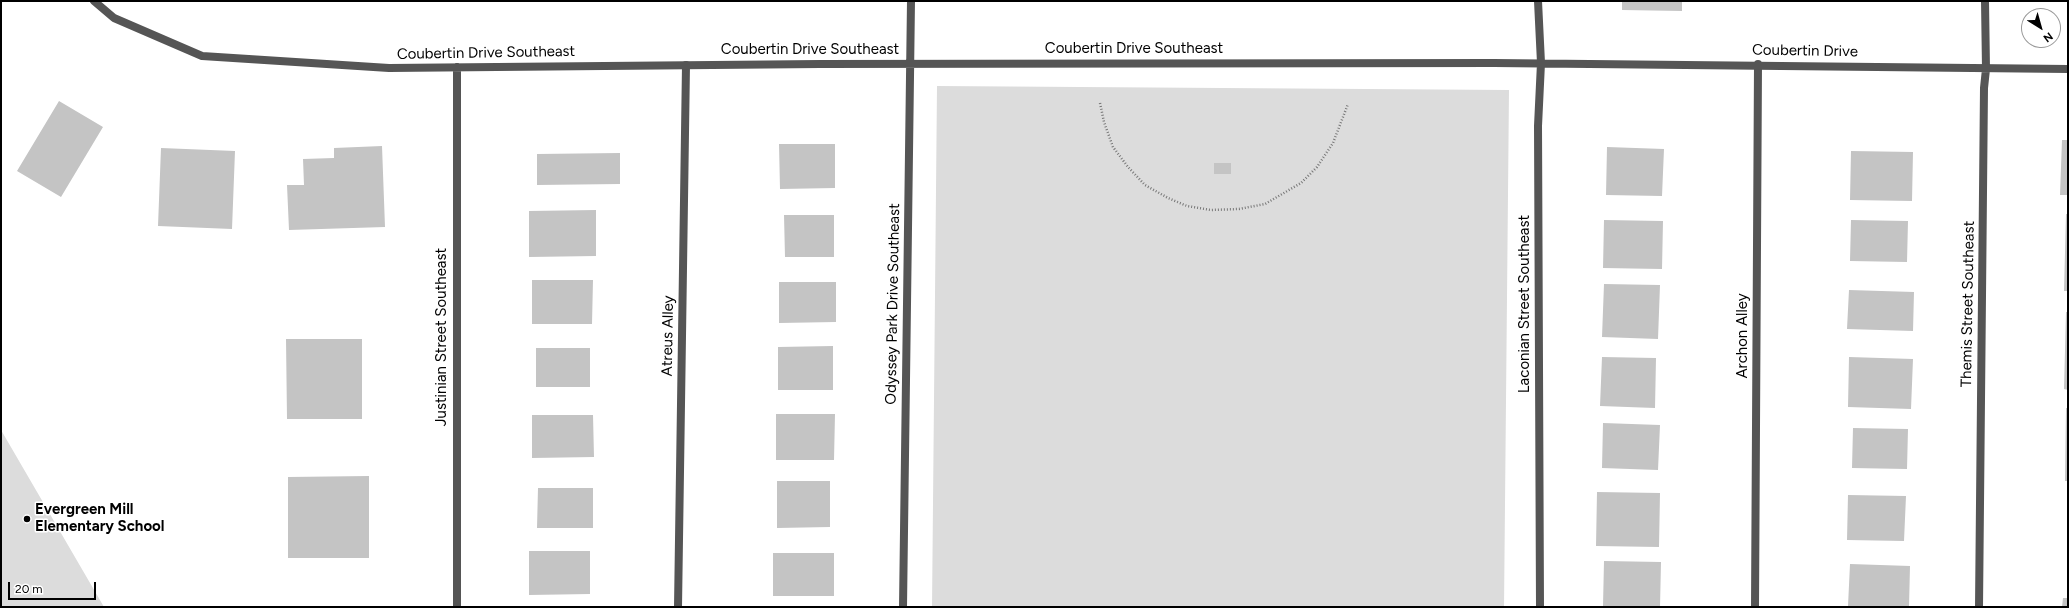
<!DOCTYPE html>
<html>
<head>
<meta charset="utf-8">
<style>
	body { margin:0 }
	#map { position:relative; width:2069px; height:608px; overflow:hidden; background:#fff; font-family:Figtree,sans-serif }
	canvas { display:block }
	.frame { position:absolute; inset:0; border:2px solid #000; pointer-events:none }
	.north { position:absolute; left:2021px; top:8px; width:40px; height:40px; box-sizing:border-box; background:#fff; border:1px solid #999; border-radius:50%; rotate:143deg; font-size:11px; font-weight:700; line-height:16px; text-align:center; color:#000 }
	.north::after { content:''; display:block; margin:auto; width:14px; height:18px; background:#000; clip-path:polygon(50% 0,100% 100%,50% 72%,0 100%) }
	.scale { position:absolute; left:8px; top:582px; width:88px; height:18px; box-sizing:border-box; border:2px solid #000; border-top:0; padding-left:5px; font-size:12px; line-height:14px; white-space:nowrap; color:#000; -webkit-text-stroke:3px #fff; paint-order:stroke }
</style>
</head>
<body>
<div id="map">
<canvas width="2069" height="608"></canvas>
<div class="frame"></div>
<div class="north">N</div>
<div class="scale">20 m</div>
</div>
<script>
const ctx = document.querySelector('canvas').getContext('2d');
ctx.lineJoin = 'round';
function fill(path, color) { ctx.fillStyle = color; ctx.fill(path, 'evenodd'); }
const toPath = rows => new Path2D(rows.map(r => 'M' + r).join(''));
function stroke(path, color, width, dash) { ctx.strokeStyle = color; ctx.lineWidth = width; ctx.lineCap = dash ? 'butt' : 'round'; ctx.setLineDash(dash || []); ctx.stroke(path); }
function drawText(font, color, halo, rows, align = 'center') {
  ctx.font = font + ' Figtree,sans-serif'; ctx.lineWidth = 3; ctx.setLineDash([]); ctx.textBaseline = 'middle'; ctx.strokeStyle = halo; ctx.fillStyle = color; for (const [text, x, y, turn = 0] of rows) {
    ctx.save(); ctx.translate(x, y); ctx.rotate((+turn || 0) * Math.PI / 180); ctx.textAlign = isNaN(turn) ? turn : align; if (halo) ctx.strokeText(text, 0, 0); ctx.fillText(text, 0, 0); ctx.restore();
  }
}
fill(toPath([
	[937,86,1509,90,1504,607,932,607],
	[1,430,104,607,1,607]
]), '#dcdcdc');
fill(toPath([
	[1622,1,1682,1,1682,11,1622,10],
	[59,101,103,127,61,197,17,171],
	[2062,140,2068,140,2068,195,2060,195],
	[779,144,835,144,835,188,780,189],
	[382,146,385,227,289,230,287,185,304,185,303,159,334,158,334,148],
	[1607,147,1664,149,1662,196,1606,195],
	[161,148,235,151,232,229,158,226],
	[1851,151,1913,152,1912,201,1850,200],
	[620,153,620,184,537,185,537,154],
	[1214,163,1231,163,1231,174,1214,174],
	[596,210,596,256,529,257,529,211],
	[2066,214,2068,214,2068,291,2064,291],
	[784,215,834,215,834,257,785,257],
	[1604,220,1663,221,1662,269,1603,268],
	[1851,220,1908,221,1907,262,1850,261],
	[532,280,593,280,592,324,532,324],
	[779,282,836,282,836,322,779,323],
	[1604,284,1660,285,1658,339,1602,337],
	[1849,290,1914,292,1913,331,1847,329],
	[2066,312,2068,312,2068,390,2064,389],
	[286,339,362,339,362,419,287,419],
	[833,346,833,390,778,390,778,347],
	[536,348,590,348,590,387,536,387],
	[1602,357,1656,358,1655,408,1600,406],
	[1849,357,1913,359,1911,409,1848,407],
	[2066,408,2068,408,2068,481,2065,481],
	[776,414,835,414,834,460,776,460],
	[532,415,593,415,594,457,532,458],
	[1603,423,1660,425,1658,470,1602,468],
	[1853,428,1908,429,1907,469,1852,468],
	[369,476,369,558,288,558,288,477],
	[777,481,830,481,830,527,777,528],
	[538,488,593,488,593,528,537,528],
	[1597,492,1660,493,1659,547,1596,546],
	[1848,495,1906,496,1904,541,1847,540],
	[529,551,590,551,590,594,529,595],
	[773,553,834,553,834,596,773,596],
	[1604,561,1661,562,1660,607,1603,606],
	[1850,564,1910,566,1909,607,1848,606],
	[2063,598,2068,598,2068,607,2062,607]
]), '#c4c4c4');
stroke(toPath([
	[1100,103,1104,122,1113,147,1128,167,1145,185,1168,198,1187,206,1211,210,1239,209,1265,204,1301,183,1317,167,1333,143,1348,104]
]), '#777', 2.5, [1, 2]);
stroke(toPath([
	[678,607,686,65],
	[1755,607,1758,64]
]), '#555', 8);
stroke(toPath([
	[94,1,114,18,202,56,389,68,820,64,1494,63,2068,69],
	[1538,1,1541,63,1538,126,1540,607],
	[457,67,457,607],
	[903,607,911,1],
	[1979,607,1984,88,1986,69,1985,1]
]), '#555', 8);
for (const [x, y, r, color] of [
	[27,519,4,"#000"]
]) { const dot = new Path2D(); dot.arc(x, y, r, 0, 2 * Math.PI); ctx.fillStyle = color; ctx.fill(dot); stroke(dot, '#fff', 1.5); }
drawText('15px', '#000', '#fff', [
	["Coubertin Drive Southeast",1134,49],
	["Coubertin Drive Southeast",810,50],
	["Coubertin Drive",1805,51,1],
	["Coubertin Drive Southeast",486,53,-1],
	["Odyssey Park Drive Southeast",893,304,-89],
	["Laconian Street Southeast",1525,304,-90],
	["Themis Street Southeast",1968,304,-89],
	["Atreus Alley",668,336,-89],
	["Archon Alley",1743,336,-90],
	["Justinian Street Southeast",442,337,-90]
]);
drawText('bold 15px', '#000', '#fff', [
	["Evergreen Mill",35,510],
	["Elementary School",35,527]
], 'left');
</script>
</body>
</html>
